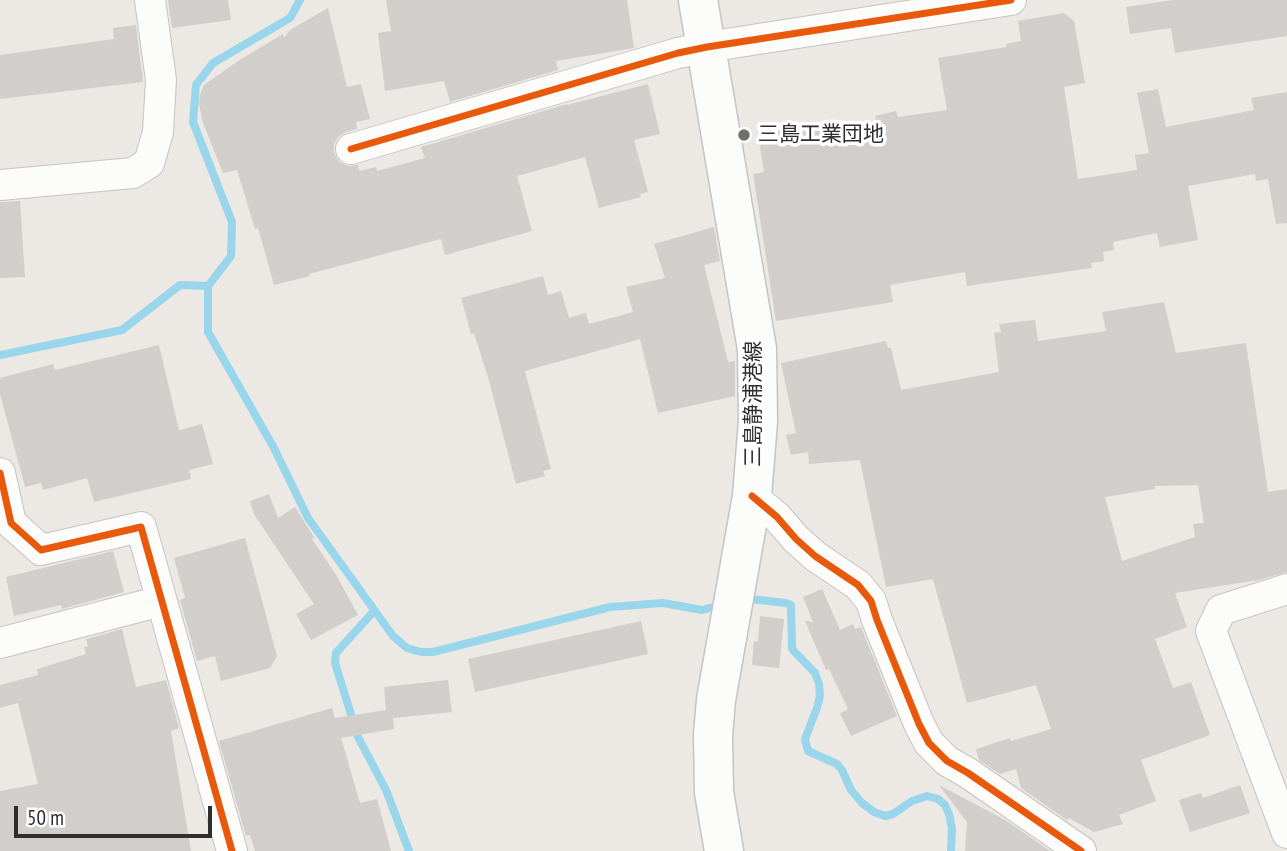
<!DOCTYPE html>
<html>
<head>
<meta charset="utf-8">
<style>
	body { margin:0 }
	#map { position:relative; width:1287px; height:851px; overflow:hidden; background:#ece8e4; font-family:"PT Sans Narrow",sans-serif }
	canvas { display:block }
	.scale { position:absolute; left:14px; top:806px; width:198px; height:32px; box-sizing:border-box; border:4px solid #2e2e2e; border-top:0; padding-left:9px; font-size:21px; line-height:24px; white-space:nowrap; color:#2e2e2e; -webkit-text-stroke:5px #fff; paint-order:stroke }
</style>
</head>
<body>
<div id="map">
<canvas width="1287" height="851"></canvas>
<div class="scale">50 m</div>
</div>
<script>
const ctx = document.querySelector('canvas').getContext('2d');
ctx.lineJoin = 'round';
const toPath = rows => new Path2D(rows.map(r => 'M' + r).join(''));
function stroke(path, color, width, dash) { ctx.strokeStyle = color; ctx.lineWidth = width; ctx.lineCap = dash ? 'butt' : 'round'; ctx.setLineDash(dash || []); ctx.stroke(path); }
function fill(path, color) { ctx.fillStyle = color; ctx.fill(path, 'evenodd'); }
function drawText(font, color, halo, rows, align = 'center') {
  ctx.font = font + ' "PT Sans Narrow","Noto Sans JP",sans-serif'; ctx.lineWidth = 7; ctx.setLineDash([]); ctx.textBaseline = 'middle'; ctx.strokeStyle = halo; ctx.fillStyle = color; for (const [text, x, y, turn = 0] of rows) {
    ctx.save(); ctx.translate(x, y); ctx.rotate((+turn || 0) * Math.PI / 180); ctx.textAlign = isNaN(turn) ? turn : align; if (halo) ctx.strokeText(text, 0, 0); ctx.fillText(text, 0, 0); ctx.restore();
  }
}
stroke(toPath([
	[300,0,290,18,213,63,196,85,193,122,232,222,231,256,208,286,208,332,274,448,308,518,393,636,407,648,421,652,433,652,610,607,663,603,702,610,721,605],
	[0,355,122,330,180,285,208,286],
	[744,600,750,599,786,603,791,605,792,649,815,673,819,684,820,696,817,708,805,739,808,751,837,764,842,770,851,790,862,803,874,812,885,816,893,814,912,801,927,796,938,799,945,805,949,814,952,829,951,851],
	[374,611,336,653,335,663,358,737,386,790,409,851]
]), '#99d6ec', 8);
fill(toPath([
	[168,0,228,0,231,20,172,28],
	[386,0,627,0,634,48,556,61,558,70,450,102,444,81,385,91,378,33,391,31],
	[1173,0,1287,0,1287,36,1175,53,1171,28,1130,34,1126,7],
	[328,8,347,87,361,84,370,119,356,122,357,129,346,132,338,137,334,144,334,153,339,162,348,166,358,165,359,171,376,167,377,171,425,158,421,147,567,104,567,105,648,84,660,134,634,140,648,192,640,194,641,197,599,208,585,157,517,176,532,231,445,255,441,239,309,274,310,276,274,285,258,228,255,229,237,170,223,173,203,123,199,104,200,95,204,85,238,61,283,34,284,38,290,30],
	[1064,13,1074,21,1085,83,1064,87,1078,179,1137,170,1135,155,1149,153,1137,93,1158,89,1166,127,1254,110,1251,98,1287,92,1287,223,1276,224,1268,179,1256,181,1255,174,1188,186,1198,240,1160,247,1157,233,1113,242,1114,250,1103,252,1104,261,1091,263,1092,268,967,286,965,272,890,285,893,302,776,321,753,174,764,172,759,141,772,139,772,131,821,124,823,130,876,121,875,116,896,111,898,117,947,110,938,58,1006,47,1006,44,1021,41,1018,21],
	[136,25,143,82,0,99,0,55,114,39,113,28],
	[20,201,25,277,0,278,0,202],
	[714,227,720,261,704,265,728,362,735,361,735,396,658,413,640,339,525,371,551,469,543,471,545,476,516,484,489,381,474,333,471,334,461,298,543,276,548,295,561,291,569,318,586,313,589,324,633,312,626,287,665,278,654,244],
	[1164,302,1176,353,1246,343,1268,492,1287,489,1287,572,1258,580,1175,593,1187,627,1155,639,1173,688,1191,682,1210,735,1141,760,1156,801,1119,815,1123,824,1094,832,1069,818,1067,820,1021,788,1016,769,1000,774,979,760,976,749,1010,738,1011,741,1051,729,1036,685,967,703,933,579,886,587,860,460,809,464,808,452,791,455,786,435,796,433,781,363,886,341,888,348,891,348,901,390,999,372,994,333,1001,332,999,324,1035,320,1038,341,1106,331,1102,312],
	[1198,485,1204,523,1193,524,1195,537,1122,561,1105,497,1155,489,1155,486],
	[159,345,179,430,202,424,213,464,189,470,191,479,94,502,87,478,43,490,41,483,25,487,0,394,0,378,53,364,55,370],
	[269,494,278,518,295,507,314,537,312,539,336,575,358,615,311,640,296,614,314,604,254,514,250,501],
	[245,538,277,656,270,668,221,681,215,656,197,661,180,600,185,598,174,558],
	[113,551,124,592,62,609,61,605,14,616,6,577],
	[822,589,840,630,853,624,855,629,861,627,897,716,851,736,840,713,848,709,829,669,826,670,805,621,813,622,803,597],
	[760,616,784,619,779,668,752,665,754,641,758,642],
	[641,621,648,654,475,692,468,659],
	[122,629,136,687,166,680,179,728,171,731,191,851,0,851,0,791,38,784,18,703,0,708,0,685,38,675,37,669,86,654,84,647,88,646,86,639],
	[448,680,452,712,393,718,394,729,341,738,360,803,377,799,391,851,255,851,250,835,246,836,219,741,332,708,335,718,386,710,384,687],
	[939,785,1007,821,1050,851,965,851,967,822],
	[1240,785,1250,813,1190,832,1179,800,1201,793,1203,798]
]), '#d1cecb');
const minor = toPath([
	[351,149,678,53,707,47,1011,0],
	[0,185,133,173,149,163,158,132,161,80,150,0],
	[0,473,11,523,41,550,141,527,232,851],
	[752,496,777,517,796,539,815,556,858,585,871,601,877,620,919,724,929,743,947,761,968,773,1081,851],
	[1287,589,1221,610,1211,631,1287,833],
	[0,643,161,601]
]);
const secondary = toPath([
	[698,0,757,349,758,421,752,496,716,700,713,735,714,792,724,851]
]);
stroke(minor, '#c5c4c5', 32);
stroke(secondary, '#c5c4c5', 41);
stroke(minor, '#fcfcfb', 30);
stroke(secondary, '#fcfcfb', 38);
stroke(toPath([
	[351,149,678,53,707,47,1011,0],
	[0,473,11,523,41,550,141,527,232,851],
	[752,496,777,517,796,539,815,556,858,585,871,601,877,620,919,724,929,743,947,761,968,773,1081,851]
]), '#e8590c', 7);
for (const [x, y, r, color] of [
	[744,135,7,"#706f6e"]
]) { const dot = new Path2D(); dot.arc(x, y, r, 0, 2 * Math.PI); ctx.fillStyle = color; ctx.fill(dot); stroke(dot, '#fff', 2.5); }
drawText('21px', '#2e2e2e', '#fff', [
	["三島工業団地",758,135]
], 'left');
drawText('21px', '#2e2e2e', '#fff', [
	["三島静浦港線",754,404,-90]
]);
</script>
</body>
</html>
